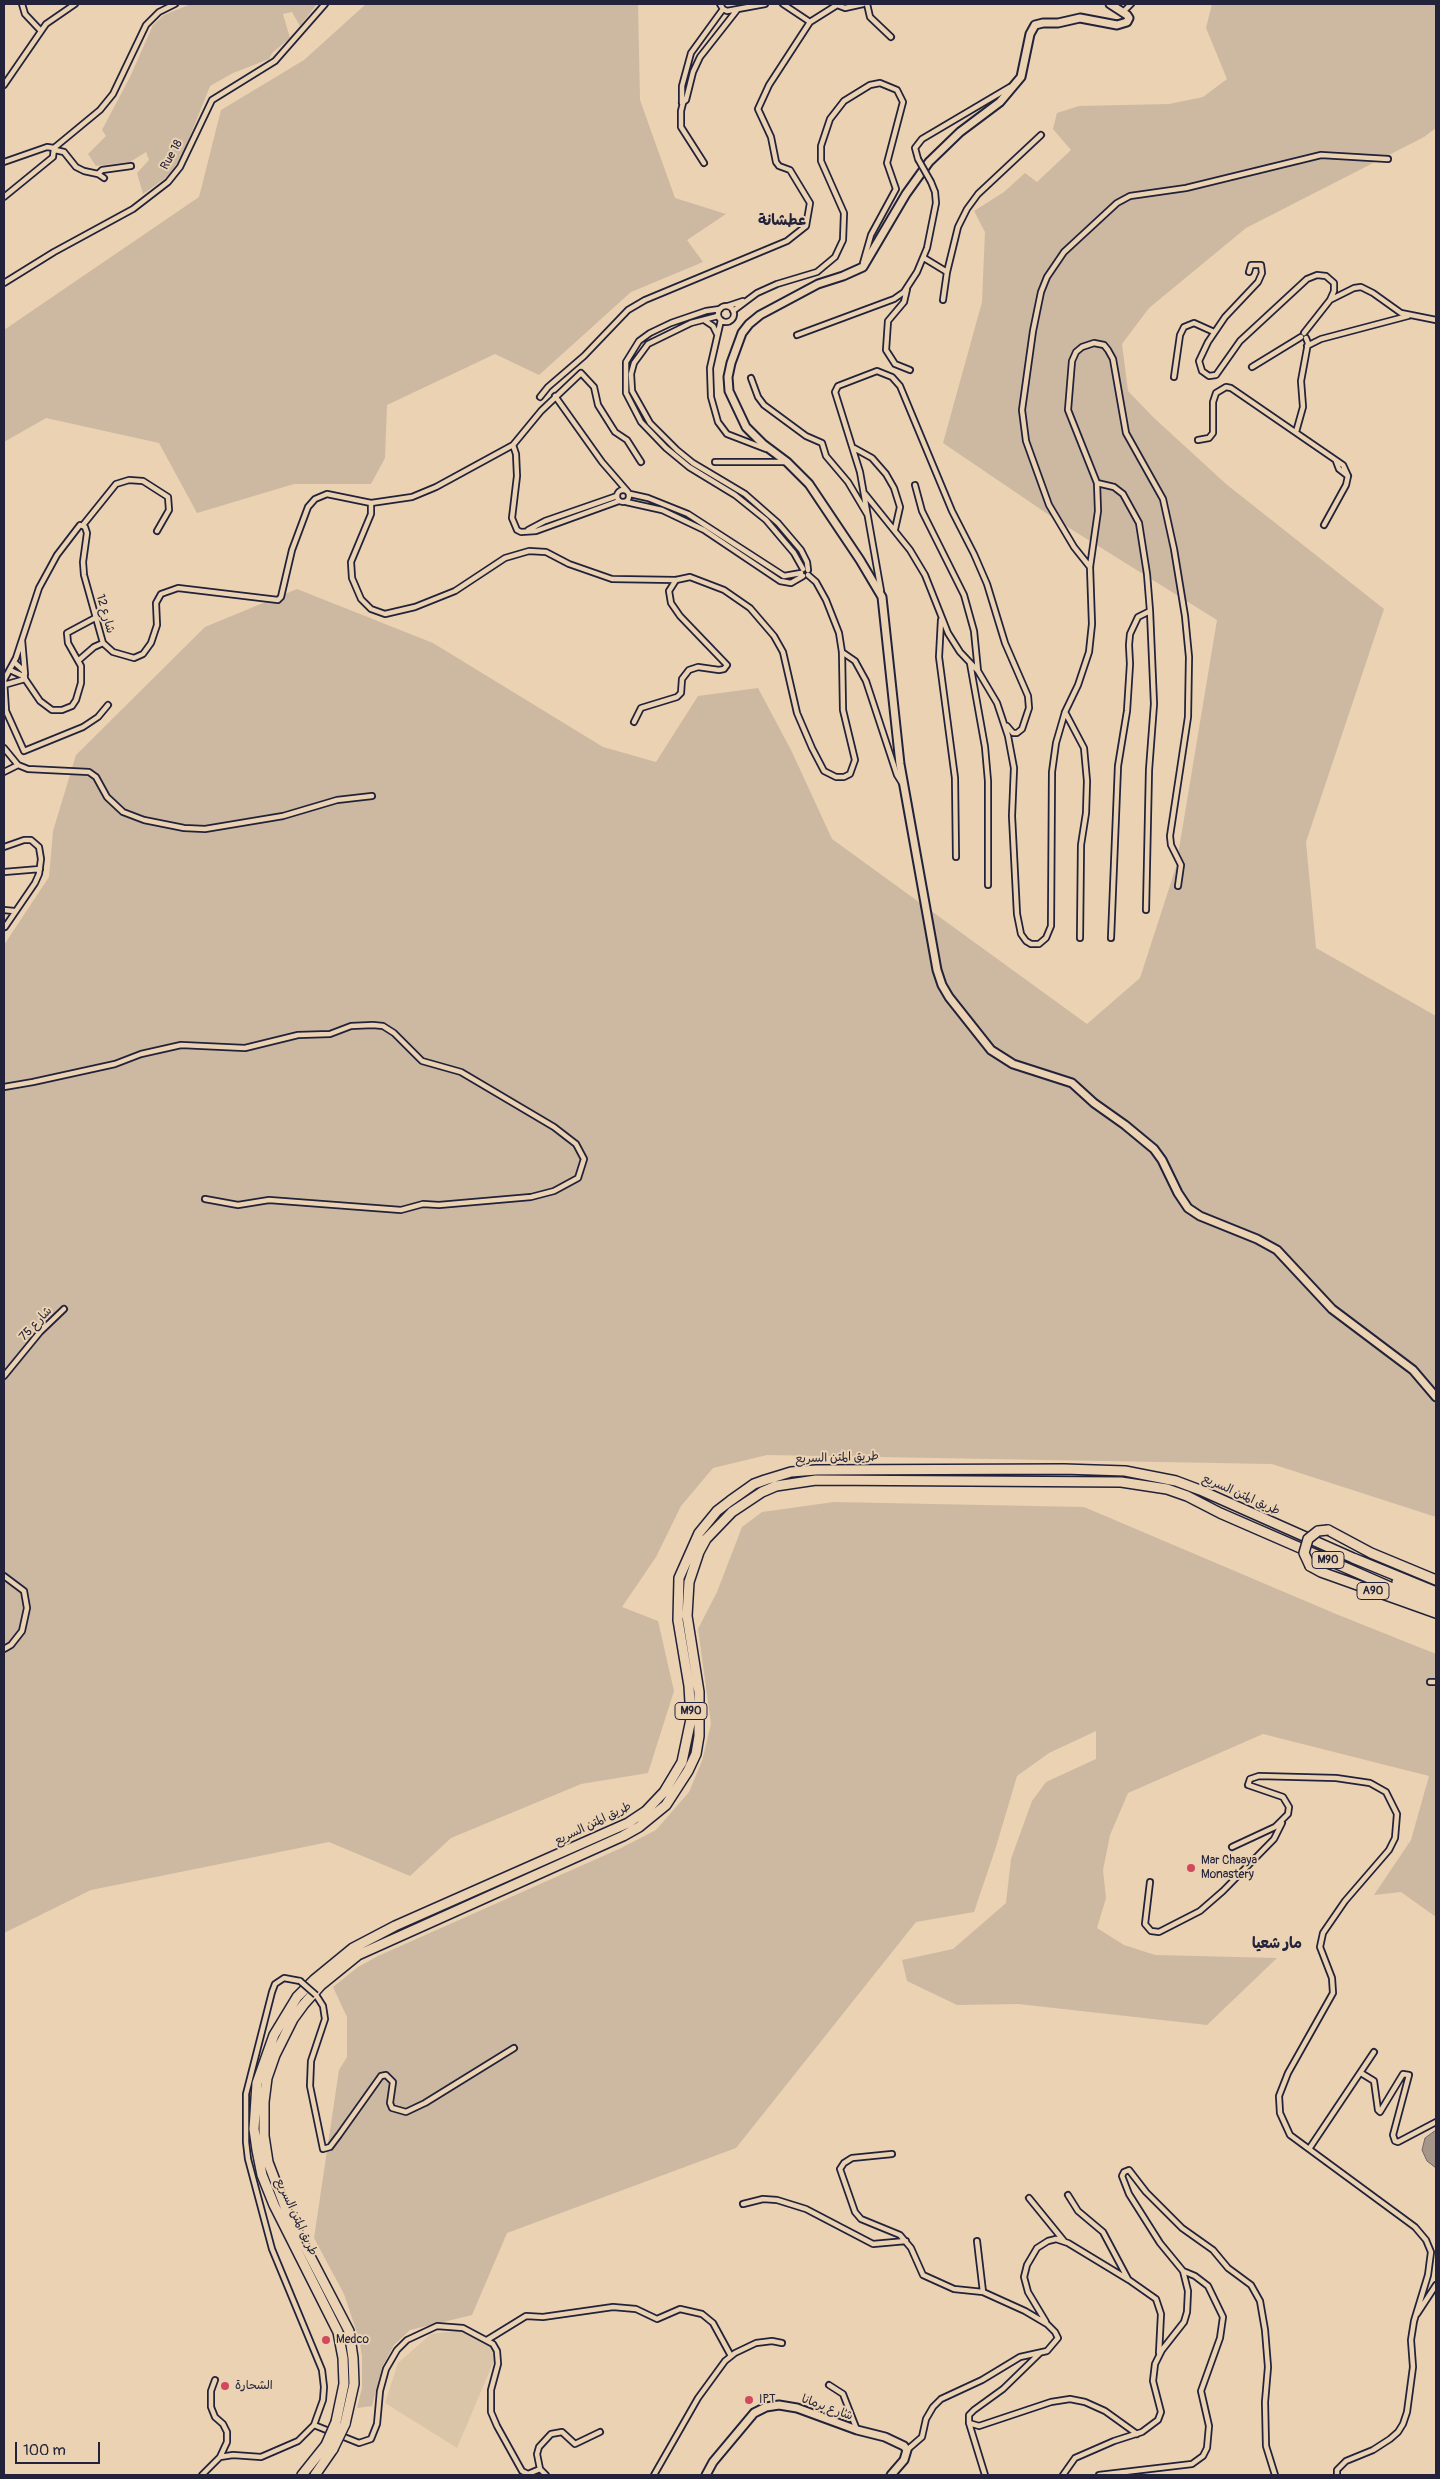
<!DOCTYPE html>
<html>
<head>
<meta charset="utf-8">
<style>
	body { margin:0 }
	#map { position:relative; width:1440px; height:2479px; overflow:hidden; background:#ead2b2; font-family:Pangolin,sans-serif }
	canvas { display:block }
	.frame { position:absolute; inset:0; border:5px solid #22223b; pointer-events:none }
	.scale { position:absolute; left:15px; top:2442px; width:85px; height:22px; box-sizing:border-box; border:2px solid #22223b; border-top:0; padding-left:6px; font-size:15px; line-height:18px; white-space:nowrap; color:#22223b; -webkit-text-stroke:4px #ead2b2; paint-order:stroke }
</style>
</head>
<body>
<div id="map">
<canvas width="1440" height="2479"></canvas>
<div class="frame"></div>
<div class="scale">100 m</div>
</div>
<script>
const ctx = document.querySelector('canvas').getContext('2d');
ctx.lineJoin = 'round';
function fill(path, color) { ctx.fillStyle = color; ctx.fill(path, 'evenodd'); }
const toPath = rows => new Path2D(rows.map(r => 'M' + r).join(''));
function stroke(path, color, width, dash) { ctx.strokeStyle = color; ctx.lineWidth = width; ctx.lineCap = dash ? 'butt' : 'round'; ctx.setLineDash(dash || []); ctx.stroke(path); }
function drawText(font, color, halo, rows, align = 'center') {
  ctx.font = font + ' Pangolin,"Playpen Sans Arabic",sans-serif'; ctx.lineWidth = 4; ctx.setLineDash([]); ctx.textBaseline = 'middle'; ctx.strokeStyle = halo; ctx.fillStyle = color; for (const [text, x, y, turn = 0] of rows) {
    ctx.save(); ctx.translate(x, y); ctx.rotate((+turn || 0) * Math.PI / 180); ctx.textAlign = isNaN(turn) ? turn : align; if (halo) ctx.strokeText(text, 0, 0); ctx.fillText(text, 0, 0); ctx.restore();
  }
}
fill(toPath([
	[463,2330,477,2336,494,2348,496,2356,457,2448,385,2403,398,2363,431,2334]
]), '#dbc5a9');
fill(toPath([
	[191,4,317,4,300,26,292,12,283,14,290,38,272,53,269,59,233,73,210,86,185,149,171,174,143,194,137,173,149,160,146,152,130,162,96,166,88,154,106,136,102,130,130,77,153,25,164,15],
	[366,4,638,4,640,100,675,198,726,214,687,240,703,262,631,292,539,375,495,354,387,405,385,458,371,484,294,484,197,513,159,443,46,418,4,442,4,330,199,197,221,110,304,60],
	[1212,4,1436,4,1436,128,1424,137,1246,228,1149,308,1122,344,1128,391,1153,417,1226,484,1384,609,1306,842,1316,948,1436,1016,1436,1517,1272,1464,767,1455,713,1468,681,1506,656,1557,622,1607,658,1621,674,1691,648,1773,581,1784,451,1838,410,1876,329,1842,91,1890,4,1933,4,945,49,877,53,831,76,755,205,627,297,589,433,643,603,747,656,762,698,696,758,688,792,752,832,839,1087,1024,1140,978,1176,867,1217,620,1058,521,943,443,982,302,985,232,974,211,1004,192,1025,173,1037,182,1071,150,1053,129,1057,113,1079,106,1169,104,1203,97,1227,79,1206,28],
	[834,1502,1084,1507,1336,1614,1436,1654,1436,1917,1401,1892,1374,1895,1411,1840,1429,1776,1263,1734,1128,1793,1110,1835,1103,1870,1106,1898,1097,1928,1124,1945,1155,1955,1277,1958,1207,2025,1018,2004,957,2005,907,1981,902,1960,953,1949,1006,1903,1011,1859,1032,1801,1046,1782,1096,1759,1096,1731,1049,1753,1017,1776,996,1847,974,1912,916,1922,736,2148,507,2233,472,2315,410,2330,394,2345,382,2367,372,2406,357,2408,362,2388,362,2356,359,2339,344,2294,314,2238,339,2070,347,2057,347,2017,333,1987,358,1967,378,1956,619,1849,656,1830,689,1792,702,1761,711,1724,698,1629,717,1592,742,1527,762,1512]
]), '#cdb9a1');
const water = toPath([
	[1436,2130,1436,2168,1427,2161,1422,2150,1425,2138,1436,2130]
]);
fill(water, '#a69689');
stroke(water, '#71686a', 1);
const street = toPath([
	[22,4,25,14,41,31],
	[720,4,723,9,727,11,765,4],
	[783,4,810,22,837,5,845,8,863,4],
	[867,4,870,17,891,37],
	[1122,13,1131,4],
	[4,85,46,24,75,4],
	[682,103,686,100,693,72,700,57,737,10],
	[682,103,682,86,691,53,723,9],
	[683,103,681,111,681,127,704,163],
	[54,148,100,110,113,94,146,25,159,12,175,4],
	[55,150,64,152,76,167,84,171,98,174,104,178],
	[918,159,915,148,922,139,1010,87],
	[4,162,47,147,54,148],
	[98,174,102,170,131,166],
	[4,197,53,157,54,148],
	[924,258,947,272,943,300],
	[947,272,958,227,967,209,978,194,1041,135],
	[1249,272,1251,265,1261,265,1262,273,1258,282,1225,317,1208,342,1199,361,1202,371,1209,376,1216,375,1240,341,1307,279,1317,275,1326,276,1334,283,1334,291,1330,300,1304,333],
	[4,283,54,252,133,209,168,182,180,167,212,100,275,61,325,4],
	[907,289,904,302,888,321,886,350,895,364,910,370],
	[1330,300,1354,288,1361,287,1373,293,1401,313,1436,320],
	[728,306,743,301],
	'718 314a8 8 0 1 1 16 0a8 8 0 1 1-16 0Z',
	[720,309,706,311,671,323,650,333,639,341,626,362,626,393,641,422,666,448,689,467,735,495,766,520,794,553,803,569],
	[733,311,757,293,777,284,817,272,835,257,843,240,844,213,821,161,821,146,830,119,844,101,870,85,880,83,897,90,903,102,887,163,896,189,871,235,863,263],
	[718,316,691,323,648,344,634,363,631,374,632,391,650,423,677,450,693,463,745,494,778,523,801,550,807,562,808,570],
	[704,320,713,326,717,334],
	[721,320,710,368,711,397,718,422,727,434,766,449],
	[797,335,894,299,904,292,917,272,927,248,936,203,935,192,931,182],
	[1307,346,1321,339,1408,316],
	[1252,367,1301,337],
	[1174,377,1180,335,1184,327,1194,323,1214,332],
	[751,378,758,397,764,405,806,436,822,443,826,456,848,482,867,514],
	[555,396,602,462,628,492],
	[540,397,548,387,584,356,628,310,645,300,787,241,806,226,810,203,790,170,779,166,776,162,771,137,758,109,769,85,810,22],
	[1296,432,1303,407,1301,381,1308,343,1306,338],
	[1198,440,1209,438,1213,433,1213,402,1216,393,1226,387,1231,388,1343,465,1348,476,1339,469,1336,461],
	[513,445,516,454,517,476,512,518,517,530,521,532,536,531,619,501],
	[854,448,872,458,886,474,894,488,900,507,895,529],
	[715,462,786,462],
	[1097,483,1114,487,1123,494,1139,523,1147,574,1150,611,1138,617,1130,634,1129,645,1130,664,1127,711,1118,766,1111,938],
	[915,485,922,511,964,595,974,631,978,671],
	'617 496a6 6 0 1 1 12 0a6 6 0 1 1-12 0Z',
	[630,494,648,498,688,514,784,576,801,573],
	[865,494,910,550,925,575,948,633,960,652,978,671,997,703,1008,736,1014,768,1012,816,1017,914,1021,934,1026,941,1031,944,1039,944,1046,938,1051,926,1052,772,1056,743,1065,712,1078,685,1089,652,1092,624,1090,567,1098,511,1097,483,1068,410,1072,361,1076,352,1082,347,1094,343,1104,345,1108,350,1113,359,1126,433,1163,499,1174,549,1185,616,1189,657,1188,717,1170,836,1171,845,1181,865,1178,886],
	[626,502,662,510,704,530,780,581,791,583,803,576],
	[371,503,371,514,351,562,352,578,361,599,371,609,385,614,415,607,455,591,505,558,529,551,546,552,569,564,612,579,676,580,690,577,724,590,750,608,774,636,783,652,797,713,812,748,824,771,836,777,844,777,850,774,855,760,843,710,842,652,839,633,826,600,816,582,808,575],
	[83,525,116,484,129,480,143,481,168,497,169,510,157,531],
	[1324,525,1346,485,1348,476],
	[528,530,545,521,617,496],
	[1090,567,1074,547,1049,505,1026,441,1022,410,1033,331,1041,292,1047,277,1064,252,1117,203,1130,196,1186,188,1321,155,1388,159],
	[881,591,860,472,835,392,838,386,877,371,892,377,900,386,952,511,974,554,987,584,1005,643,1028,696,1029,708,1022,729,1017,733,1013,733,1007,726],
	[941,620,939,657,955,778,956,857],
	[22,640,25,674],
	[842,652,855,661,866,681,897,775,902,783],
	[79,660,94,647,103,643],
	[970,663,985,747,988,781,988,885],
	[10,670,23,676,40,701,52,710,62,710,72,706,76,700,81,683,81,666,68,643,67,633,95,618],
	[4,680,16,658,39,588,57,555,80,525,85,527,87,533,83,562,84,575,103,643,113,652,134,658,143,654,151,643,157,625,156,603,161,594,178,588,278,600,281,597,292,550,308,507,315,499,327,494,371,503,412,497,436,487,513,445,541,411,581,373,594,387,598,405,615,432,627,440,641,462],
	[4,680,6,711,24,751,83,727,98,717,108,705],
	[4,685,25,679,24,671,14,662],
	[1065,712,1084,748,1087,781,1086,813,1081,845,1080,938],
	[634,722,641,708,677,697,681,693,682,679,689,670,698,667,719,670,724,669,727,665,680,616,671,603,669,591,676,580],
	[4,748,18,765,4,772],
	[18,765,28,769,89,772,96,777,107,797,123,812,144,820,184,828,205,829,283,816,337,800,372,796],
	[4,847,24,840,31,840,39,847,41,859,39,874,35,883,5,927],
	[4,872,40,869],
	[4,910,14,911],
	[1146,910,1149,770,1154,704,1150,611],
	[4,1087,33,1082,115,1064,141,1054,181,1045,245,1048,298,1035,330,1034,351,1026,373,1025,383,1026,394,1033,422,1061,461,1072,554,1127,576,1144,584,1159,578,1178,554,1191,531,1197,439,1205,423,1204,401,1210,269,1200,238,1205,205,1199],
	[4,1376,40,1332,64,1309],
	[4,1576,24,1591,27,1608,22,1631,11,1645,4,1649],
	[1430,1682,1436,1682],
	[1232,1847,1275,1827,1288,1814,1289,1807,1283,1797,1248,1785,1250,1779,1259,1776,1336,1778,1370,1783,1386,1792,1397,1814,1395,1838,1389,1850,1345,1901,1323,1933,1320,1947,1332,1978,1333,1993,1288,2073,1279,2096,1280,2113,1290,2135,1415,2227,1426,2240,1431,2252,1428,2275,1414,2321,1411,2340,1413,2367,1407,2412,1403,2424,1398,2432,1390,2439,1373,2450,1346,2461,1337,2470,1337,2475],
	[1150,1882,1145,1924,1151,1931,1159,1932,1200,1911,1223,1891,1274,1839,1282,1823],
	[316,1995,323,2006,325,2019,311,2061,310,2086,323,2149,330,2147,339,2135,381,2076,386,2075,393,2082,390,2103,392,2108,406,2112,425,2103,514,2048],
	[1361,2073,1374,2081,1378,2110,1380,2112,1403,2074,1409,2075,1393,2135,1395,2141,1398,2142,1436,2122],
	[1309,2149,1374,2052],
	[892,2154,852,2158,844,2163,840,2169,855,2212,861,2219,900,2235,911,2248,923,2275,954,2289,983,2292,1025,2311,1047,2324,1055,2332,1058,2338,1047,2351,1020,2357,982,2380,941,2399,933,2407,926,2419,922,2437,907,2450],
	[1068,2195,1078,2211,1103,2232,1128,2279],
	[1029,2198,1064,2241],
	[743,2204,763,2199,777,2200,806,2209,873,2244,906,2241],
	[977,2241,983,2292],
	[1417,2314,1436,2285],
	[1046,2322,1028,2292,1024,2277,1027,2265,1037,2248,1048,2241,1056,2239,1068,2243,1129,2280,1156,2299,1161,2314,1159,2353],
	[487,2340,526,2316,543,2317,613,2307,636,2309,657,2319,680,2309,702,2314,713,2323,731,2356],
	[1040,2353,1003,2389,974,2410,969,2415,969,2423,979,2426,1051,2402,1070,2399,1085,2402,1105,2411,1137,2434],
	[215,2380,211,2391,211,2407,215,2417,223,2424,227,2432,227,2442,220,2457],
	[829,2385,843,2394,857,2430],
	[969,2423,985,2475],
	[314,2425,359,2443,371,2439,377,2424,380,2391,386,2369,397,2350,407,2340,437,2326,463,2328,493,2344,497,2351,498,2364,491,2390,491,2412,497,2426,522,2471,528,2474,540,2469],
	[202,2475,220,2457,233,2455,261,2457,298,2441,314,2425,323,2400,324,2387,322,2370,272,2249,248,2159,246,2142,246,2094,272,1992,275,1984,284,1978,300,1981],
	[546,2475,540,2469,537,2454,539,2447,551,2434,562,2432,575,2444,600,2432],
	[654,2475,698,2398,725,2361,735,2353,756,2343,772,2341,782,2343],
	[1063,2475,1075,2458,1114,2441,1142,2432,1158,2420,1161,2412,1153,2381,1155,2364,1162,2350,1184,2322,1187,2312,1188,2291,1183,2271,1160,2243,1129,2194,1122,2176,1124,2172,1129,2170,1146,2192,1182,2228,1213,2250,1228,2268,1251,2285,1260,2301,1265,2330,1268,2367,1265,2402,1266,2446,1275,2475],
	[1099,2475,1192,2464,1203,2456,1207,2448,1209,2426,1201,2391,1220,2338,1223,2317,1208,2286,1195,2276,1183,2271]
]);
const secondary = toPath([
	[1110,4,1127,15,1129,18,1127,22,1117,25,1080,18,1058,23,1043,23,1035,25,1030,34,1021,77,1000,102,960,132,929,162,906,194,863,267,843,276,818,284,760,315,749,324,742,333,731,363,728,377,729,391,746,427,763,444,787,462,809,484,860,560,882,597,900,764,937,970,942,985,949,997,991,1050,1013,1064,1072,1083,1094,1103,1125,1125,1154,1149,1162,1160,1178,1193,1188,1208,1200,1216,1257,1239,1277,1250,1332,1309,1413,1370,1436,1397],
	[706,2475,713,2462,754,2413,766,2407,779,2405,797,2408,857,2430,885,2437,904,2446,907,2450,904,2460,891,2475]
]);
const highway = toPath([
	[1328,1530,1371,1553,1436,1580],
	[1310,1566,1321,1572,1436,1613],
	[1397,1582,1436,1599],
	[336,2422,344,2384,343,2358,338,2332,274,2205,262,2175,257,2150,254,2129,257,2083,274,2035,297,1997,314,1980,353,1948,395,1926,628,1823,646,1811,664,1792,682,1762,691,1719,689,1686,678,1620,679,1578,699,1533,717,1511,730,1501,754,1484,765,1480,791,1472,816,1470,1064,1469,1125,1471,1176,1481,1200,1490,1353,1558,1436,1592],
	[345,2424,354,2384,353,2358,349,2331,287,2212,268,2162,264,2136,264,2102,267,2078,275,2055,293,2019,304,2004,321,1985,358,1955,623,1836,639,1827,666,1805,688,1771,696,1754,699,1736,699,1692,687,1616,689,1582,699,1552,706,1539,732,1512,762,1492,776,1486,816,1480,1121,1482,1167,1489,1187,1496,1220,1513,1436,1607],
	[302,2475,326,2445],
	[315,2475,333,2449]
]);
stroke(street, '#22223b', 8);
stroke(secondary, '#22223b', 11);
stroke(highway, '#22223b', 12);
stroke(street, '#ead2b2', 4.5);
stroke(secondary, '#ead2b2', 7);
stroke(highway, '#ead2b2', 9);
const streetBridge = toPath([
	[918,159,931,182],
	[300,1981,316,1995]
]);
const highwayBridge = toPath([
	[1310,1566,1304,1553,1308,1539,1318,1531,1328,1530],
	[326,2445,336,2422],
	[333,2449,345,2424]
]);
stroke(streetBridge, '#22223b', 8, []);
stroke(highwayBridge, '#22223b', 12, []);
stroke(streetBridge, '#ead2b2', 4.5);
stroke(highwayBridge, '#ead2b2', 9);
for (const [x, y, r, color] of [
	[1191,1868,5,"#d1495b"],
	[326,2340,5,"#d1495b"],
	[225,2386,5,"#d1495b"],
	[749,2400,5,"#d1495b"]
]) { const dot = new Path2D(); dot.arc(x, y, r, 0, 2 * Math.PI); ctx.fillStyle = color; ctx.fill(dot); stroke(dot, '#ead2b2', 2); }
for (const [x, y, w] of [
	[1328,1560,32],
	[1373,1591,32],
	[691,1711,32]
]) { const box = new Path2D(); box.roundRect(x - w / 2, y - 8.5, w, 17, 4); ctx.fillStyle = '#ead2b2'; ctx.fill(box); stroke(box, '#22223b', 1); }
drawText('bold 11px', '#22223b', null, [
	["M90",1328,1560],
	["A90",1373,1591],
	["M90",691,1711]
]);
drawText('12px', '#22223b', '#ead2b2', [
	["Rue 18",172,155,-61],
	["شارع 12",105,614,74],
	["شارع 75",36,1324,-47],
	["طريق المتن السريع",837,1458,-2],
	["طريق المتن السريع",1241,1495,24],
	["طريق المتن السريع",593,1824,-26],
	["طريق المتن السريع",296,2217,65],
	["شارع برمانا",827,2408,20]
]);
drawText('12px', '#22223b', '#ead2b2', [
	["Mar Chaaya",1201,1861],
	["Monastery",1201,1875],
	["Medco",336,2340],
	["الشحارة",235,2386],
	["IPT",759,2400]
], 'left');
drawText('bold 15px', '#22223b', '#ead2b2', [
	["عطشانة",782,221],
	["مار شعيا",1277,1944]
]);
</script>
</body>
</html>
